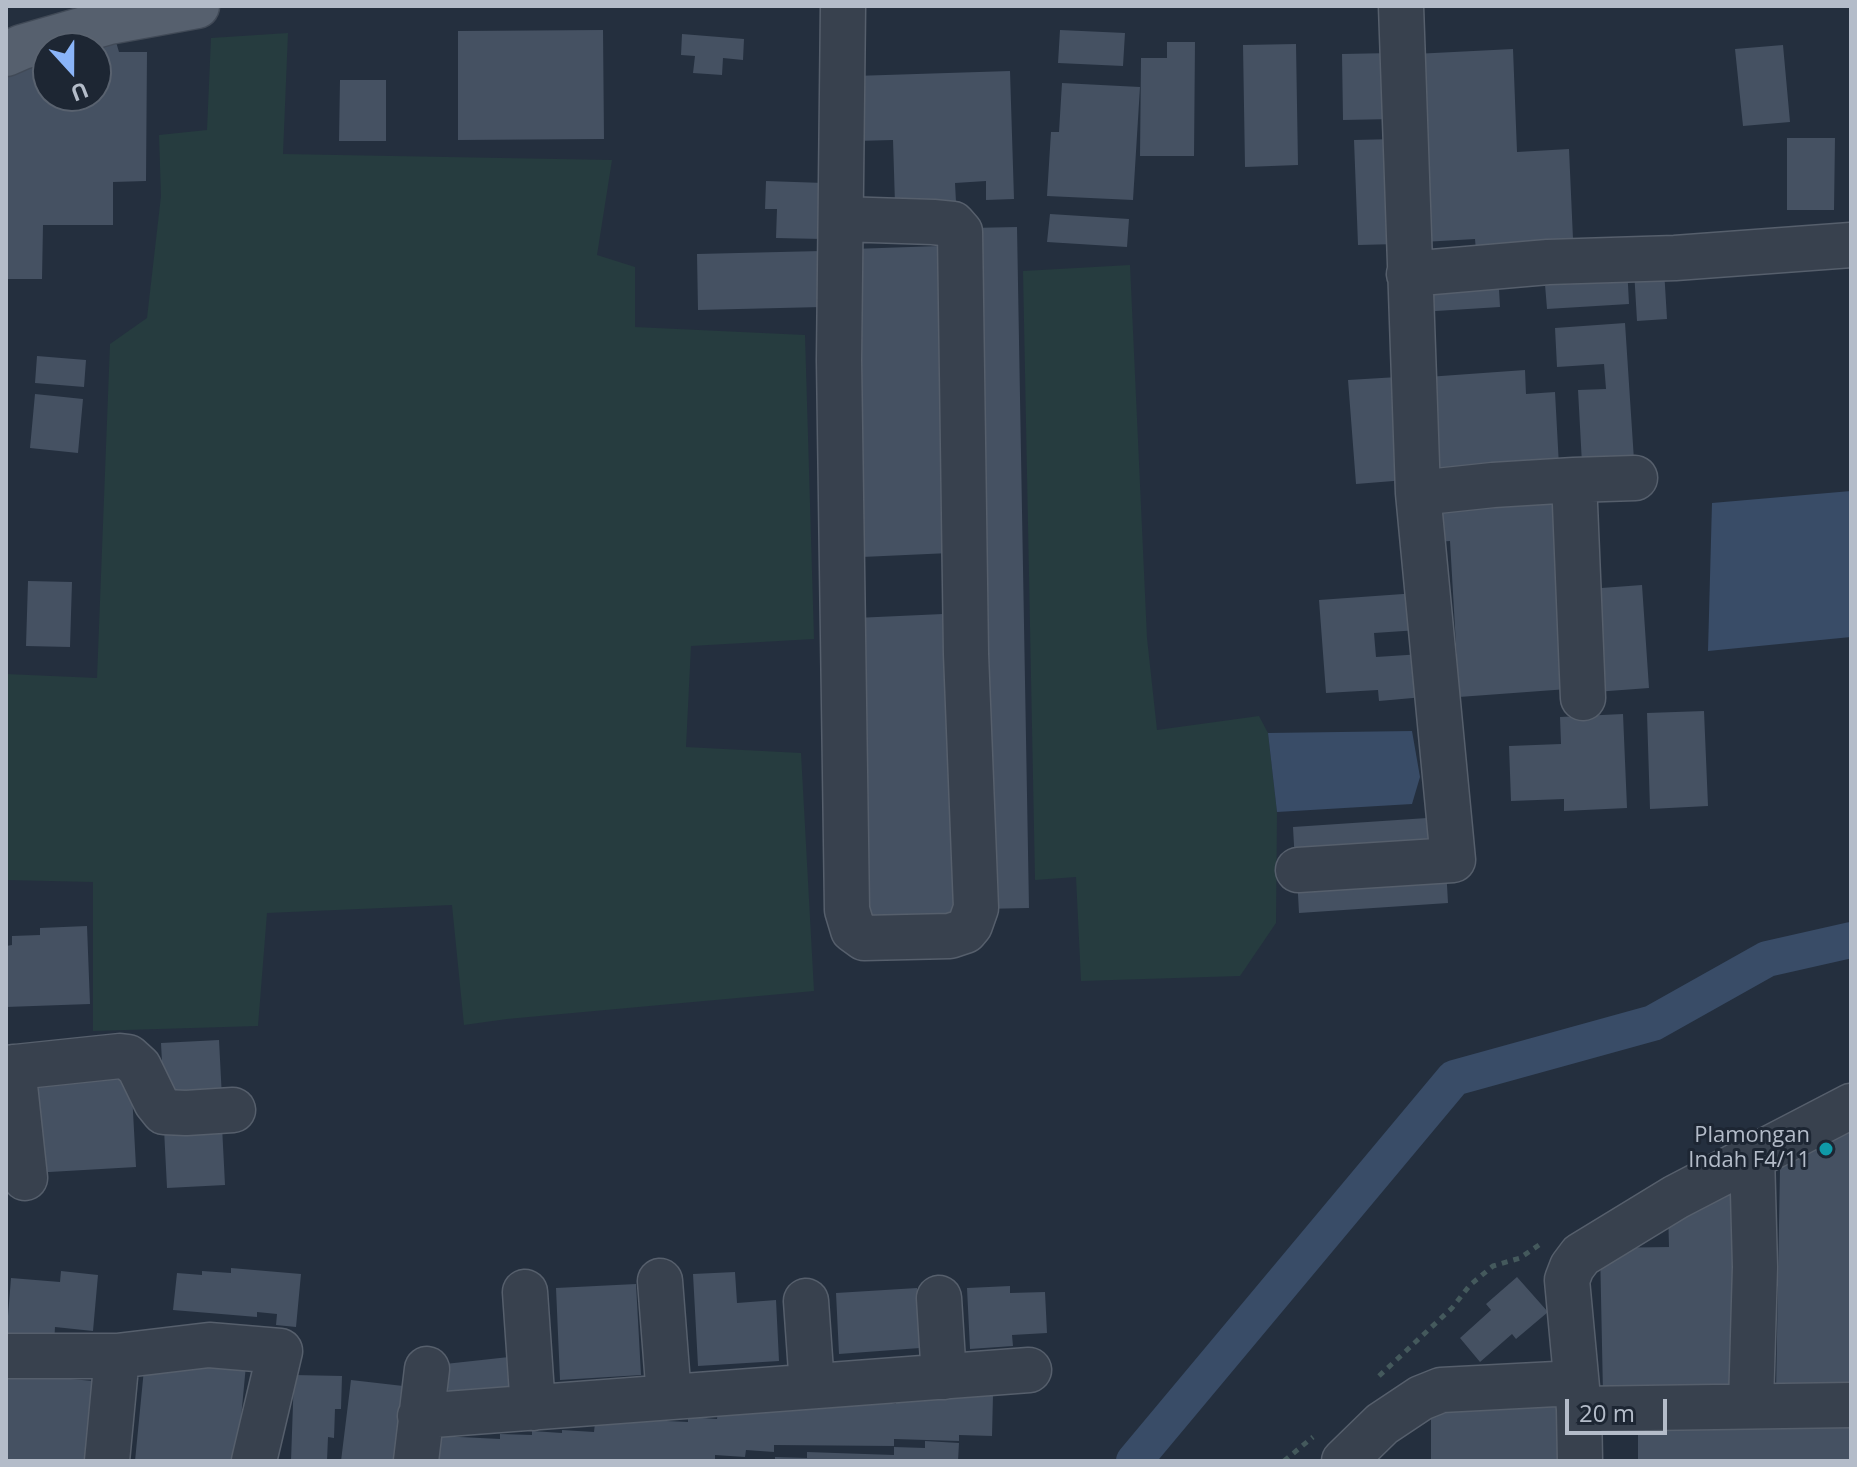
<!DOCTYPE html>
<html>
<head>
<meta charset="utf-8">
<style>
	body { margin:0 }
	#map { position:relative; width:1857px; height:1467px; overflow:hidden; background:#242f3e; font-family:"Open Sans",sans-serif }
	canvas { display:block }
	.frame { position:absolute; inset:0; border:8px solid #b4bcc9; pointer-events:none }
	.north { position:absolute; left:32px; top:32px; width:80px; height:80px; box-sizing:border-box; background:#1d2633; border:2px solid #59626f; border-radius:50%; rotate:159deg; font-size:22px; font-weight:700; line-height:32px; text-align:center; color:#b4bcc9 }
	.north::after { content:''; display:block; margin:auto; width:28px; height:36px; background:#8ab4f8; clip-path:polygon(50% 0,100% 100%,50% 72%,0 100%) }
	.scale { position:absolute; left:1565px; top:1399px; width:102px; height:36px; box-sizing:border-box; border:4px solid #b4bcc9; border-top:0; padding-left:10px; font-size:24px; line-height:28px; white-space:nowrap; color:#b4bcc9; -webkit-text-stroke:6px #1d2633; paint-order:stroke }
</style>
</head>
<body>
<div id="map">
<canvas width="1857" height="1467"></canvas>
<div class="frame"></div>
<div class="north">U</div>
<div class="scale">20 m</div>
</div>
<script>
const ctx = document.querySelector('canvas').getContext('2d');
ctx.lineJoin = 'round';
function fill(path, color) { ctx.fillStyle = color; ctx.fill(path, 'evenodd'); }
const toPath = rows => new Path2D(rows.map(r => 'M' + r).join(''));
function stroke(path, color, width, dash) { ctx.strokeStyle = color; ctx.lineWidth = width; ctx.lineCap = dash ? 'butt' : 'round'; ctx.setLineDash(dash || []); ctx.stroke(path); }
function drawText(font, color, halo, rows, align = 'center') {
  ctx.font = font + ' "Open Sans",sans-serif'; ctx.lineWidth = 6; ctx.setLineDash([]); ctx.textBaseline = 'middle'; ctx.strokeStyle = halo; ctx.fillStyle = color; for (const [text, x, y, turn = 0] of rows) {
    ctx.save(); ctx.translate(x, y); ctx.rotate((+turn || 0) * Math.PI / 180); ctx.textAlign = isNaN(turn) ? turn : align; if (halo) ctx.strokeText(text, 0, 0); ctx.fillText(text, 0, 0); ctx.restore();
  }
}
fill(toPath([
	[288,33,283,154,612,160,597,255,635,267,635,327,805,335,814,639,691,646,686,747,801,753,814,991,507,1019,464,1025,452,905,267,913,258,1026,93,1031,93,882,6,880,6,674,97,678,110,344,147,318,161,196,159,135,207,130,211,38],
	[1130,265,1147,638,1157,730,1259,716,1268,733,1277,812,1276,923,1240,976,1081,981,1076,877,1035,880,1023,271]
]), '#263c3f');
fill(toPath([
	[1851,491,1851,637,1708,651,1712,503],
	[1412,731,1420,777,1412,804,1277,812,1268,733]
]), '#394c67');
stroke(toPath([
	[1134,1461,1454,1078,1653,1023,1767,959,1851,940]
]), '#394c67', 36);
fill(toPath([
	[603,30,604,139,458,140,458,31],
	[1060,30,1125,33,1123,66,1058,63],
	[682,34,744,39,743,60,723,58,722,75,693,73,695,56,681,55],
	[116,42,119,52,147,52,146,181,113,182,113,225,43,225,42,279,6,279,6,76,48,62,48,96,96,96,96,48],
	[1167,42,1195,42,1194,156,1140,156,1141,58,1167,58],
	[1296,44,1298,165,1245,167,1243,45],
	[1783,45,1790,122,1743,126,1735,49],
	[1513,49,1517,152,1569,149,1573,239,1521,242,1522,249,1476,251,1475,239,1423,242,1414,54],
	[1392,53,1393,119,1343,120,1342,54],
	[1010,71,1014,199,986,200,986,181,955,183,956,202,895,204,893,140,856,141,854,76],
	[340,80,386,80,386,141,339,141],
	[1062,83,1140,87,1133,200,1047,196,1051,132,1059,132],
	[1787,138,1835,138,1834,210,1787,210],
	[1395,139,1398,244,1358,245,1354,140],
	[766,181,824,183,822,239,776,238,777,209,765,209],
	[1050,214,1129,219,1127,247,1047,242],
	[1017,227,1029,908,982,909,971,228],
	[939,246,950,553,862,557,852,249],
	[821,251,822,307,698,310,697,254],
	[1627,266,1629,304,1547,309,1544,272],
	[1664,269,1667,319,1637,321,1634,270],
	[1498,272,1500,307,1420,312,1418,277],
	[1625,323,1634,460,1582,464,1578,390,1606,389,1604,364,1557,367,1555,328],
	[37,356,86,360,84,387,35,383],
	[1525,370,1526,394,1555,392,1559,466,1433,474,1427,377],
	[1398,377,1406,480,1356,484,1348,380],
	[35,394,83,399,78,453,30,448],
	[1564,491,1568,689,1459,697,1450,541,1436,542,1433,499],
	[28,581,72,582,70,647,26,646],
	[1642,585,1649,688,1595,692,1588,589],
	[1417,593,1419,630,1374,633,1376,657,1422,654,1424,697,1379,701,1378,690,1326,693,1319,600],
	[943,614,954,922,866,925,855,618],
	[1704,711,1708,806,1650,809,1647,713],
	[1623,714,1627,808,1564,811,1564,799,1511,801,1509,746,1561,744,1560,717],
	[1442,817,1444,854,1295,863,1293,827],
	[1446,867,1448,903,1299,913,1297,876],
	[87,926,90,1004,6,1007,6,946,12,945,12,936,40,935,40,928],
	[219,1040,222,1098,164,1101,161,1043],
	[131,1075,136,1167,32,1173,28,1081],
	[222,1126,225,1185,167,1188,164,1129],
	[1842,1130,1851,1130,1851,1393,1776,1393,1780,1168],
	[1737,1179,1741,1391,1603,1394,1600,1248,1669,1247,1668,1209],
	[231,1268,301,1274,296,1327,276,1325,277,1314,257,1312,257,1317,173,1310,177,1273,202,1275,202,1271,231,1273],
	[61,1271,98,1275,93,1331,55,1327,54,1345,6,1341,11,1278,60,1282],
	[735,1272,737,1303,776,1300,779,1361,698,1366,693,1274],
	[1517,1277,1548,1312,1516,1339,1512,1334,1480,1362,1460,1338,1491,1310,1486,1304],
	[636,1284,641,1375,560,1380,556,1288],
	[1010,1286,1010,1293,1045,1292,1047,1333,1012,1335,1013,1346,970,1349,967,1288],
	[917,1288,920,1348,839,1354,836,1293],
	[509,1357,513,1397,450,1404,445,1364],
	[168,1361,246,1365,237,1461,135,1461,144,1369],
	[6,1373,93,1381,85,1461,6,1461],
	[294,1375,342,1376,341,1409,335,1409,334,1438,328,1437,327,1461,291,1461],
	[351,1380,412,1387,403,1461,341,1461],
	[993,1395,992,1436,959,1435,959,1441,894,1439,894,1446,774,1445,774,1452,746,1450,745,1457,715,1455,715,1461,439,1461,440,1436,500,1439,500,1434,532,1435,532,1431,562,1433,562,1430,594,1432,595,1423,625,1424,624,1419,688,1422,688,1417,717,1419,718,1412,748,1414,748,1408,808,1401,896,1404,896,1396],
	[1567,1399,1568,1461,1431,1461,1431,1410],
	[1851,1426,1851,1461,1638,1461,1638,1429],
	[925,1441,959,1443,958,1461,775,1461,775,1457,807,1458,807,1452,894,1455,894,1447,925,1448]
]), '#455162');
const minor = toPath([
	[841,219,933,222,953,224,960,232,966,654,976,908,970,925,965,931,950,936,864,938,853,930,847,910,839,360,843,6],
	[1409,274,1548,262,1675,258,1851,245],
	[1574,480,1635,478],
	[1418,493,1493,485,1574,480,1583,698],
	[1298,870,1453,860,1418,493,1401,6],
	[13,1067,25,1178],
	[6,1068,120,1056,128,1057,139,1067,156,1102,164,1112,186,1113,233,1110],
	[660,1281,669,1397],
	[525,1292,533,1408],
	[939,1298,944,1377],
	[806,1301,812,1386],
	[6,1356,117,1356,209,1345,280,1351,254,1461],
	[1751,1405,1755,1267,1752,1155],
	[1579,1409,1851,1405],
	[420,1416,1029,1370],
	[107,1461,117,1356],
	[416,1461,427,1369],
	[1344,1461,1382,1424,1421,1398,1441,1390,1575,1383],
	[1580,1461,1579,1409,1567,1280,1572,1267,1581,1255,1676,1197,1851,1106]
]);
const major = toPath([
	[6,54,22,47,109,22,197,6]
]);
stroke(minor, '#565f6c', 47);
stroke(major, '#414a57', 47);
stroke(toPath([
	[1379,1376,1452,1308,1470,1285,1493,1266,1520,1258,1539,1245],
	[1284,1461,1313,1437]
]), '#44595c', 5, [6, 6]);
stroke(minor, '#38414e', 44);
stroke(major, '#56606e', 44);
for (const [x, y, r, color] of [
	[1826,1149,8,"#0f9aa8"]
]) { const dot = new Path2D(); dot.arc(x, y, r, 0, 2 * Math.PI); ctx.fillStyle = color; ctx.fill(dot); stroke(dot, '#1d2633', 3); }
drawText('22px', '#b4bcc9', '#1d2633', [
	["Plamongan",1810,1136],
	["Indah F4/11",1810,1161]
], 'right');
</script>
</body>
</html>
